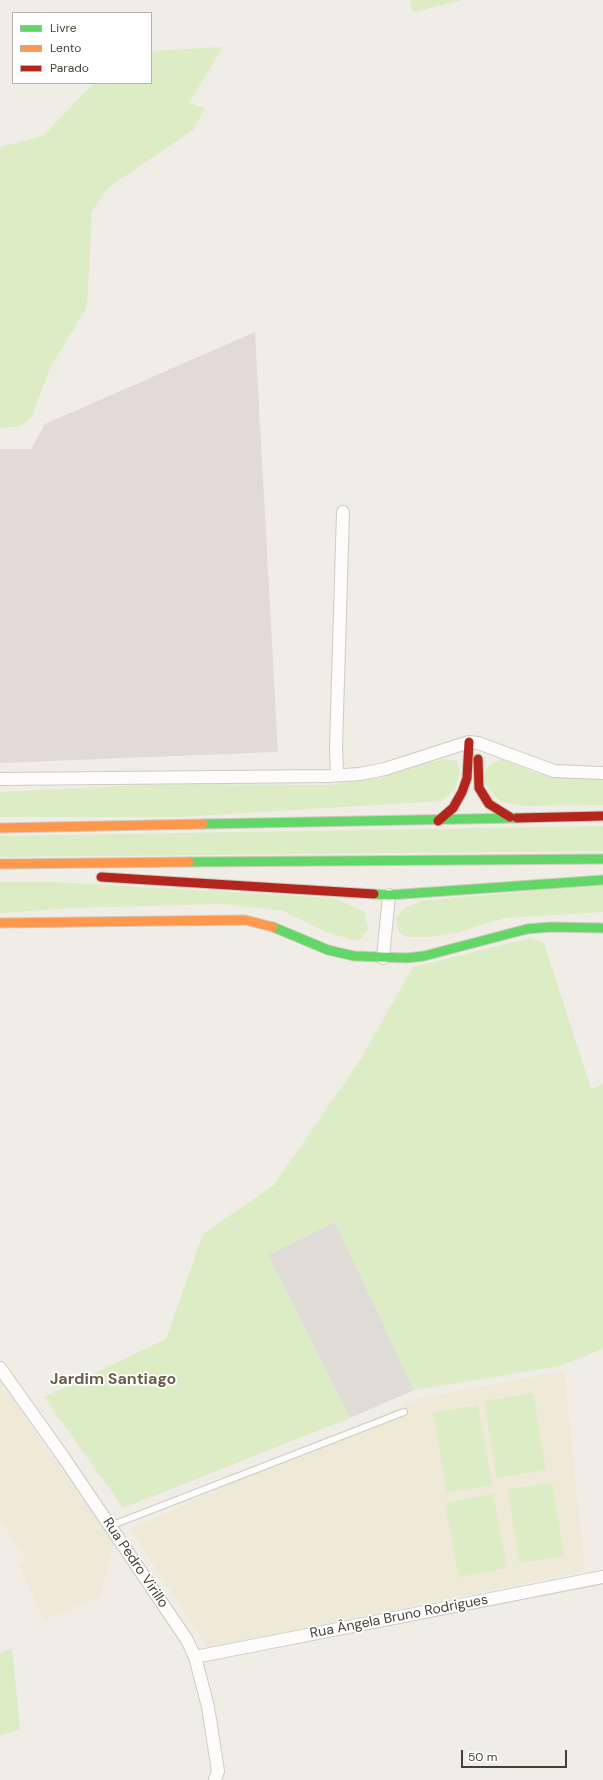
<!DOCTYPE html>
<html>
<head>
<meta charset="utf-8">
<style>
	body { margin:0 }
	#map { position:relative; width:603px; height:1780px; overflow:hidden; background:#f0ede6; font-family:"DM Sans",sans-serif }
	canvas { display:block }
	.legend { position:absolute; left:12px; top:12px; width:140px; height:72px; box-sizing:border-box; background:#fff; border:1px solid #b5b2ad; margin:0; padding:5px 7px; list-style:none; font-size:12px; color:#463f33 }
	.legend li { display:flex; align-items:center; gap:8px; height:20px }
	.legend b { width:20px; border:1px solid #b5b2ad }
	.scale { position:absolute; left:461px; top:1750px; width:106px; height:18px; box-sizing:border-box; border:2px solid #463f33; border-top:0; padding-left:5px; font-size:12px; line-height:14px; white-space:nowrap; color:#463f33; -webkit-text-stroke:3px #fff; paint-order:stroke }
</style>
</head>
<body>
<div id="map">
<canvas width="603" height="1780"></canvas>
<ul class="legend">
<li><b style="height:5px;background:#63d668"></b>Livre</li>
<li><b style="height:5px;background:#ff974d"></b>Lento</li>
<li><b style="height:5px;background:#b3261e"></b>Parado</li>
</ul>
<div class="scale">50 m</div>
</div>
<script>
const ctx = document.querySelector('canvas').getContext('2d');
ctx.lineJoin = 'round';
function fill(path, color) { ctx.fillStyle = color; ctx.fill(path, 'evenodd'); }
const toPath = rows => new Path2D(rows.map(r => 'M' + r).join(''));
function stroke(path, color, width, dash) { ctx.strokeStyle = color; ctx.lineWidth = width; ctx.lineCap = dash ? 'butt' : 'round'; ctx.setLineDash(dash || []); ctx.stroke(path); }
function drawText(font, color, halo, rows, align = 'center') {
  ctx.font = font + ' "DM Sans",sans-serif'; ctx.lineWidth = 3.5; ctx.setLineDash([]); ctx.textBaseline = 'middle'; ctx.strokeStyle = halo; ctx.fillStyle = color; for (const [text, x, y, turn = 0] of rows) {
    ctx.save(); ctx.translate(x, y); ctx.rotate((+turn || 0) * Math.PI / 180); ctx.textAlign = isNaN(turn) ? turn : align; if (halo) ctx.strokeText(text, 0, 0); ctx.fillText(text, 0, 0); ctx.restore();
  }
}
fill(toPath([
	[255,332,278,752,0,763,0,449,31,449,45,424]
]), '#e0dcd5');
fill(toPath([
	[564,1371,585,1571,208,1648,130,1529,416,1399],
	[0,1381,114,1545,100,1597,44,1620,20,1566,26,1559,0,1520]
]), '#efe9d8');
fill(toPath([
	[410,0,463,0,414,12,411,9],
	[223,47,189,103,205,108,193,130,109,187,92,211,87,307,51,366,32,416,22,426,0,428,0,147,43,136,94,83,151,83,151,51],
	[442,759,457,761,460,772,455,789,442,801,180,817,0,817,0,792,162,784,329,785,379,778],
	[501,759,538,774,577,779,603,779,603,805,525,806,501,802,483,782,486,768],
	[603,826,603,851,0,857,0,836],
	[0,882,54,882,334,898,365,912,368,929,361,939,353,940,326,932,283,911,222,904,73,908,0,913],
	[603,884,603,912,505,918,459,932,429,937,406,937,398,931,396,919,405,908,421,901],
	[530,938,544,943,591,1089,603,1084,603,1349,560,1366,414,1390,335,1222,268,1255,350,1418,123,1508,44,1397,166,1339,203,1234,274,1185,360,1060,413,967],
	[533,1393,546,1470,497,1478,484,1401],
	[478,1405,492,1485,447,1492,433,1413],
	[552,1483,564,1556,519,1563,508,1489],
	[493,1494,507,1568,459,1577,445,1503],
	[12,1648,20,1729,0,1736,0,1653]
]), '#dcecc4');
fill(toPath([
	[335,1222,414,1390,350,1418,268,1255]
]), '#dfdcd6');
const lane = toPath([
	[110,1526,404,1412]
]);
const street = toPath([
	[337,775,336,747,343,512],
	[0,779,329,776,360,774,385,769,469,742,478,743,554,771,603,773],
	[383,958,389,895],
	[0,1368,64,1458,187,1640,195,1657,208,1707,218,1771,215,1780],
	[195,1657,603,1577]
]);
const fast = toPath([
	[203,824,517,818],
	[189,862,603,859],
	[374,894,389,895,603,880],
	[273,927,328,950,354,956,407,958,424,956,527,929,551,927,603,928]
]);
const slow = toPath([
	[0,828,203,824],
	[0,864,189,862],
	[0,923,245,920,273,927]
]);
const jam = toPath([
	[478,759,479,788,489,804,510,817],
	[517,818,603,816],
	[438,821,453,808,462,792,467,778,469,742],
	[101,877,374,894]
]);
stroke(lane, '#cecbc4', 8);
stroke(street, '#cecbc4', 14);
stroke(fast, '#d0cbbd', 11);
stroke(slow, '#d0cbbd', 11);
stroke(jam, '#d0cbbd', 11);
stroke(lane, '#fdfcfb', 6);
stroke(street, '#fdfcfb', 12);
stroke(fast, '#63d668', 9);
stroke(slow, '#ff974d', 9);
stroke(jam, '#b3261e', 9);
drawText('14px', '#463f33', '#fff', [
	["Rua Pedro Virillo",135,1563,56],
	["Rua Ângela Bruno Rodrigues",399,1617,-11]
]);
drawText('bold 16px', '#6a5d49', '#fff', [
	["Jardim Santiago",113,1380]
]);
</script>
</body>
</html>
